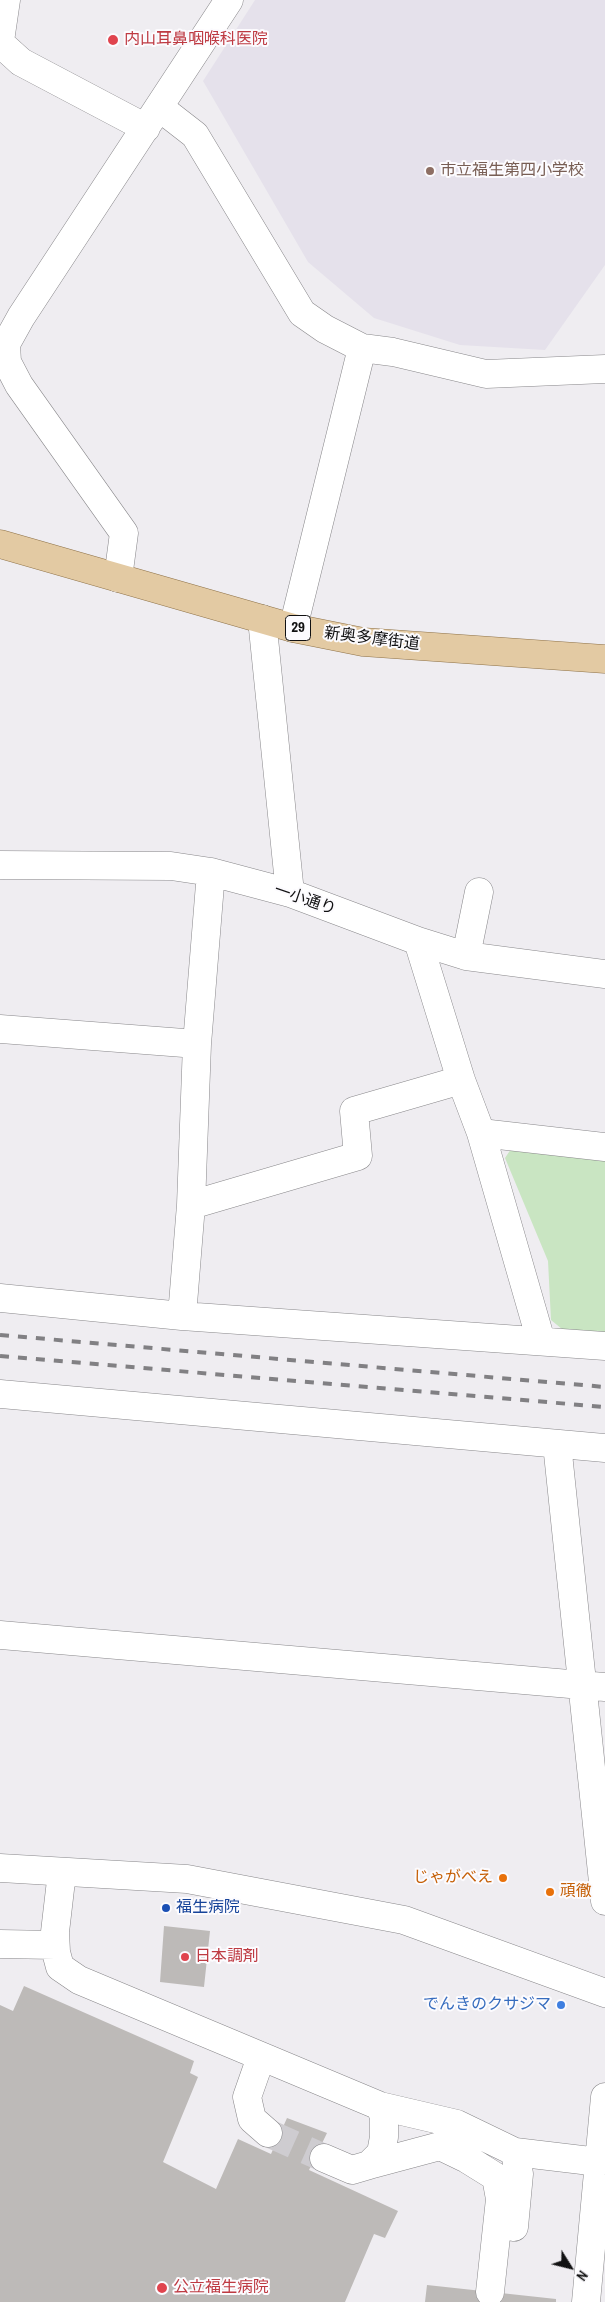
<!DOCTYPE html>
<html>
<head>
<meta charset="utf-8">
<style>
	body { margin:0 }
	#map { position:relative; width:605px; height:2302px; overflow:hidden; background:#efedf1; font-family:"Archivo Narrow",sans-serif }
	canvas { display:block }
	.north { position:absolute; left:545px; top:2242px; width:50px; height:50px; -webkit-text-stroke:4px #fcfbfe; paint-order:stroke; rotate:126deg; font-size:14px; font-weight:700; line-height:20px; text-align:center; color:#111112 }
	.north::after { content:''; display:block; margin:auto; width:18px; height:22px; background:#111112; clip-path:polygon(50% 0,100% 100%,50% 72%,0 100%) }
</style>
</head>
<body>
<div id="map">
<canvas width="605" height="2302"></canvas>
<div class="north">N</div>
</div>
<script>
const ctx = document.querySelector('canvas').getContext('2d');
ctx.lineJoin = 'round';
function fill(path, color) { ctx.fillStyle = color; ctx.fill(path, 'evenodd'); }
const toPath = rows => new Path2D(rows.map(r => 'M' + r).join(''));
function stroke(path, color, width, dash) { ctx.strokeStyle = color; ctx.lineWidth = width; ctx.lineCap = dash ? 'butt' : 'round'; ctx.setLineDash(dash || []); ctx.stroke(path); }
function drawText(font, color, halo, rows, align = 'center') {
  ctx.font = font + ' "Archivo Narrow","Noto Sans JP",sans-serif'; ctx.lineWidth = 4; ctx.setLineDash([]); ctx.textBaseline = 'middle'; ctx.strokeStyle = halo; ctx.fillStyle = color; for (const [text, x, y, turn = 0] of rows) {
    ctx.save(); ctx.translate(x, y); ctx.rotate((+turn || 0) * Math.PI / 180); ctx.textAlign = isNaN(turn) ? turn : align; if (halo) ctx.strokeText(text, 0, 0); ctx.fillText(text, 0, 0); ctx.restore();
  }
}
fill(toPath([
	[255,0,605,0,605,265,545,350,460,345,374,318,308,262,203,81]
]), '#e5e1eb');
fill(toPath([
	[511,1149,605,1161,605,1338,568,1334,551,1320,548,1261,505,1158]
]), '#c9e5c2');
fill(toPath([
	[164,1926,210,1931,204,1987,160,1982],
	[24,1986,194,2061,190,2073,198,2077,163,2162,216,2189,238,2139,271,2154,287,2118,327,2133,309,2170,398,2211,385,2238,374,2234,345,2302,0,2302,0,2005,13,2011],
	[427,2285,556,2299,556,2302,425,2302]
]), '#bdbab8');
stroke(toPath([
	[268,2133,324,2158]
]), '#ceccd0', 28, [28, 14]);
const minor = toPath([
	[0,41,6,0],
	[0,43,21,62,146,128],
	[159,107,195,135,302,313,325,329,362,348,393,352,486,374,605,369],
	[118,578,124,533,19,385,7,362,6,344,21,317,229,0],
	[262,619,290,893],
	[293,628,362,348],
	[0,865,171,866,211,872,290,893,418,941,466,956,605,974],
	[418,941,461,1080,481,1133,541,1341],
	[466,956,479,892],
	[0,1029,197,1044],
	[481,1133,605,1147],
	[191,1205,358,1156,354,1111,461,1080],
	[0,1298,182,1316,605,1346],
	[182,1316,191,1205,197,1044,211,872],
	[0,1394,605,1448],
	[557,1444,605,1901],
	[0,1635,605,1687],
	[0,1868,187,1879,404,1920,605,1993],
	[62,1872,55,1932,56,1952,60,1967,79,1980,380,2106,457,2124,515,2152,599,2162],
	[0,1944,55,1945],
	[261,2057,247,2097,252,2119,268,2133],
	[324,2158,352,2170,369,2165,381,2153,384,2137,384,2117,380,2106],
	[369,2165,440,2146,467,2159,496,2177,500,2199,490,2292],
	[514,2227,519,2174,515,2152],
	[586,2302,605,2097]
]);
const major = toPath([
	[0,544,293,628,363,642,605,659]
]);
stroke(minor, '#88878a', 29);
stroke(major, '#8e7248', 29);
stroke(minor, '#fff', 28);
stroke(major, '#e3caa3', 28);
stroke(toPath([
	[0,1335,605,1387],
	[0,1356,605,1407]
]), '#818083', 4, [9, 9]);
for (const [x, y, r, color] of [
	[113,40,6,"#e0444e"],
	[430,171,5,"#8d6e63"],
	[503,1878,5,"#e8710a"],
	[550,1892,5,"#e8710a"],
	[166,1908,5,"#1a4fb4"],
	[185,1957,5,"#e0444e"],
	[561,2005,5,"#3f7fe0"],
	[162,2288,6,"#e0444e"]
]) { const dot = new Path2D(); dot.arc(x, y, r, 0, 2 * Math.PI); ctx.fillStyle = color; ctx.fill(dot); stroke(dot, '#fcfbfe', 2); }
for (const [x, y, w] of [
	[298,628,25]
]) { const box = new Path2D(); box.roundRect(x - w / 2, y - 12.5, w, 25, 4); ctx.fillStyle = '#fcfbfe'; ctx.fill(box); stroke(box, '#111112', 1); }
drawText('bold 15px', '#111112', null, [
	["29",298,628]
]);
drawText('16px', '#be3a42', '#fcfbfe', [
	["内山耳鼻咽喉科医院",124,40],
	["日本調剤",195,1957],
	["公立福生病院",173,2288]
], 'left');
drawText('16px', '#785e54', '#fcfbfe', [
	["市立福生第四小学校",440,171]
], 'left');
drawText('16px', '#111112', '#fcfbfe', [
	["新奥多摩街道",372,639,7],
	["一小通り",305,900,19]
]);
drawText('16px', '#c56008', '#fcfbfe', [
	["じゃがべえ",493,1878],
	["頑徹",560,1892,"left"]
], 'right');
drawText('16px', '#164399', '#fcfbfe', [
	["福生病院",176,1908]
], 'left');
drawText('16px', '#366cbe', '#fcfbfe', [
	["でんきのクサジマ",551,2005]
], 'right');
</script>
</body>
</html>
